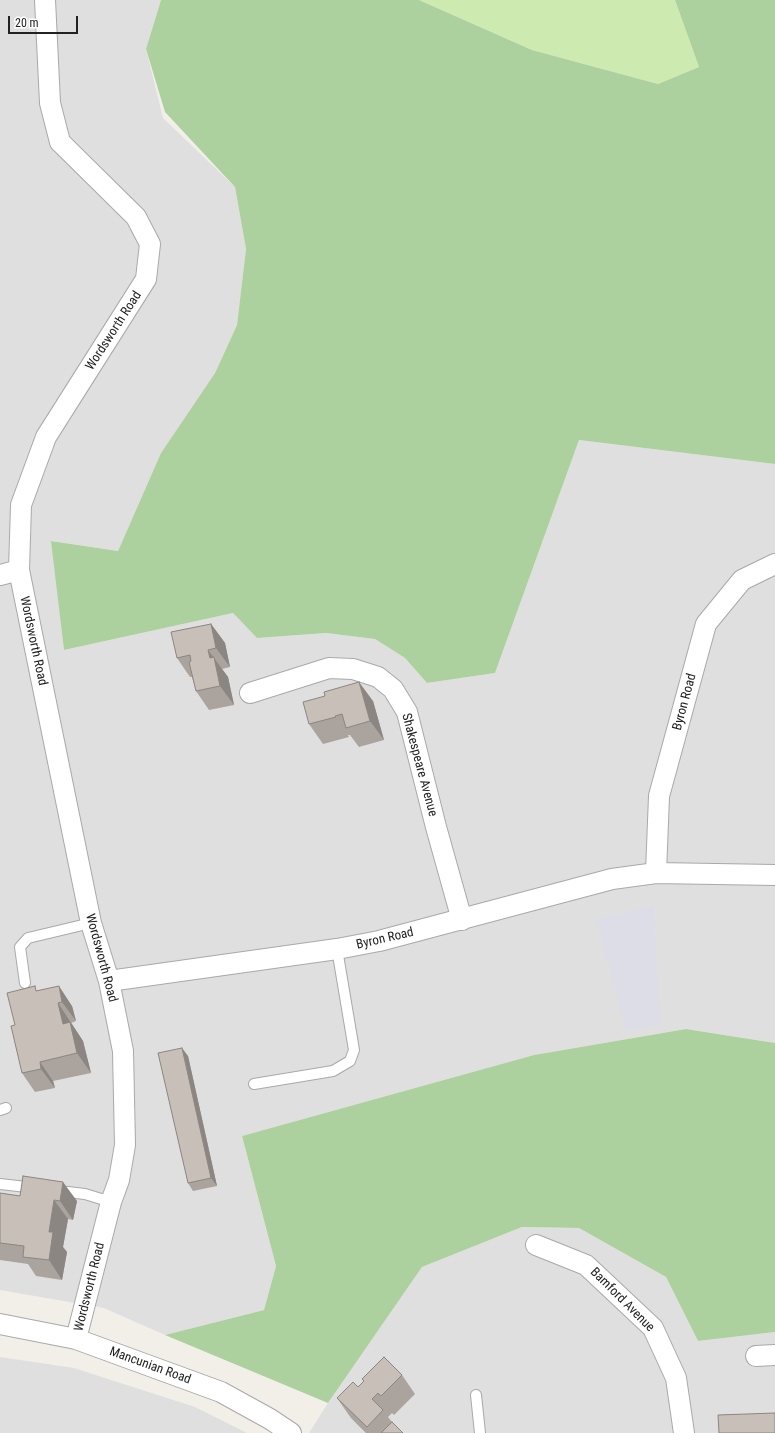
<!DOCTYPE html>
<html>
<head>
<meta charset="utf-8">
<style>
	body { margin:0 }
	#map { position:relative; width:775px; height:1433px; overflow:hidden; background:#f2efe9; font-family:"Roboto Condensed",sans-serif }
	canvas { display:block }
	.scale { position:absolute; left:8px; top:16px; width:70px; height:18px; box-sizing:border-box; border:2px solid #222; border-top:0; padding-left:5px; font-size:12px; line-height:14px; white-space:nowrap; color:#222; -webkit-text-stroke:3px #fff; paint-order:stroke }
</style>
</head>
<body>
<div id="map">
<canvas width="775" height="1433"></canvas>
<div class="scale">20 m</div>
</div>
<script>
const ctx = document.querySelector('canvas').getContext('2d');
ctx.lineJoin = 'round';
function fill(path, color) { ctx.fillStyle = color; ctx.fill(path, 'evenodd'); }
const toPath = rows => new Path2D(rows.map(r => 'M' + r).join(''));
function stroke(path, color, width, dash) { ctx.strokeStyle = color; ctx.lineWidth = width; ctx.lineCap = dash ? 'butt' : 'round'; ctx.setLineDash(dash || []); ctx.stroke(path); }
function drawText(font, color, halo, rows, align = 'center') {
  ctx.font = font + ' "Roboto Condensed",sans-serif'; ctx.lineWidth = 3; ctx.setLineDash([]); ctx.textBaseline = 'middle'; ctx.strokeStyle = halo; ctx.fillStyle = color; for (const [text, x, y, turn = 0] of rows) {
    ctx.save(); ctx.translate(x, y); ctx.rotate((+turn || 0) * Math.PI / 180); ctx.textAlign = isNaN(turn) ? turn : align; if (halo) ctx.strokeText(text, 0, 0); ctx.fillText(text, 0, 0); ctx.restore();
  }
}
fill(toPath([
	[0,0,161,0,146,49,163,118,235,187,246,249,237,325,215,373,161,453,118,551,52,541,64,650,233,613,257,638,326,633,375,639,405,658,427,683,495,673,579,440,775,464,775,1043,686,1029,534,1055,242,1136,276,1266,264,1310,165,1335,104,1308,0,1290],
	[522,1227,579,1228,666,1277,698,1341,775,1332,775,1433,309,1433,328,1403,422,1267],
	[0,1357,74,1368,195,1407,247,1433,0,1433]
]), '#e0dfdf');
fill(toPath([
	[419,0,675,0,699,67,658,84,532,50]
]), '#cdebb0');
fill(toPath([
	[161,0,419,0,532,50,658,84,699,67,675,0,775,0,775,464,579,440,495,673,427,683,405,658,375,639,326,633,257,638,233,613,64,650,51,541,118,551,161,453,215,373,237,325,246,249,235,187,165,112,146,49],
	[686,1029,775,1043,775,1332,698,1341,666,1277,579,1228,522,1227,422,1267,328,1403,165,1335,264,1310,276,1266,242,1136,534,1055]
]), '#add19e');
fill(toPath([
	[654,906,660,1025,626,1031,596,919]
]), '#dddde8');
const lane = toPath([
	[25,983,20,947,28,938,91,923],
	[254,1084,333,1071,350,1061,354,1050,337,949],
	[0,1110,6,1108],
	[0,1184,35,1188],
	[59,1191,85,1194,111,1202],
	[476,1395,480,1433]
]);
const street = toPath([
	[45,0,50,103,60,142,136,217,150,244,146,279,46,437,21,505,19,570,91,923,109,981,123,1051,125,1145,119,1180,111,1202,76,1339],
	[0,575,19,570],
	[250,693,329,668,353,669,378,677,393,689,407,712,436,827,462,920],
	[656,873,659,796,706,624,742,580,775,564],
	[109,981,337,949,379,941,612,879,656,873,775,875],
	[536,1245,586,1265,653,1328,676,1378,684,1433],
	[0,1324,76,1339,221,1392,270,1419,291,1433],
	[756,1356,775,1355]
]);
stroke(lane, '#a9a9a9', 12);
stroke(street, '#a9a9a9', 22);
stroke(lane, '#fff', 10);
stroke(street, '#fff', 20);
fill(toPath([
	[211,624,225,643,230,667,222,669,228,677,234,705,209,710,196,691,192,677,190,677,177,658],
	[373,701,384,740,359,747,350,735,348,735,349,737,323,744,309,724],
	[39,991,72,1006,76,1021,71,1023,72,1024,83,1041,91,1073,53,1081,55,1088,35,1092,22,1073,15,1025],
	[188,1056,217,1186,193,1191,188,1183],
	[0,1193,20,1196,77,1201,73,1220,68,1219,63,1247,67,1252,62,1280,36,1276,28,1264,0,1260],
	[402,1375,415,1394,394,1415,392,1413,388,1417,392,1422,403,1433,366,1433,351,1418,337,1398,358,1387,364,1382,362,1379]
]), '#aba49e');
fill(toPath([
	[211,624,225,643,230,667,216,648],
	[208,650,228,677,234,705,220,686,210,658],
	[359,682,373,701,384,740,370,721],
	[59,986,72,1006,76,1021,62,1002],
	[58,1003,83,1041,91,1073,77,1053,63,1024],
	[182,1048,188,1056,217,1186,211,1178],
	[40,1062,53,1081,55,1088,41,1069],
	[63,1182,77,1201,73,1220,60,1201],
	[54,1200,68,1219,63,1247,67,1252,62,1280,49,1260,49,1232]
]), '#8b8681');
const building = toPath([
	[211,624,216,648,208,650,210,658,214,657,220,686,196,691,189,662,191,661,190,655,177,658,171,632,211,624],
	[359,682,370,721,346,728,342,714,335,716,336,717,309,724,303,702,325,696,324,692,359,682],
	[35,986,36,991,59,986,62,1002,58,1003,63,1024,70,1022,77,1053,40,1062,41,1069,22,1073,11,1026,15,1025,7,993,35,986],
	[182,1048,211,1178,188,1183,158,1053,182,1048],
	[23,1176,63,1182,60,1201,54,1200,49,1232,53,1232,49,1260,23,1257,24,1246,0,1243,0,1193,20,1196,23,1176],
	[384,1357,402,1375,381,1396,378,1393,372,1399,383,1410,367,1427,337,1398,353,1382,358,1387,364,1381,362,1379,384,1357],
	[775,1413,775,1433,719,1433,718,1415,775,1413],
	[392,1422,403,1433,381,1433,392,1422]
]);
fill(building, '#c7bfb8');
stroke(building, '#8b8681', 1);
drawText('13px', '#222', '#fff', [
	["Wordsworth Road",114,331,-57],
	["Wordsworth Road",33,641,78],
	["Byron Road",685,702,-75],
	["Shakespeare Avenue",419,765,75],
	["Byron Road",385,939,-13],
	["Wordsworth Road",101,958,75],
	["Wordsworth Road",90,1287,-76],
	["Bamford Avenue",622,1300,45],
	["Mancunian Road",150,1366,20]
]);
</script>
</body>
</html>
